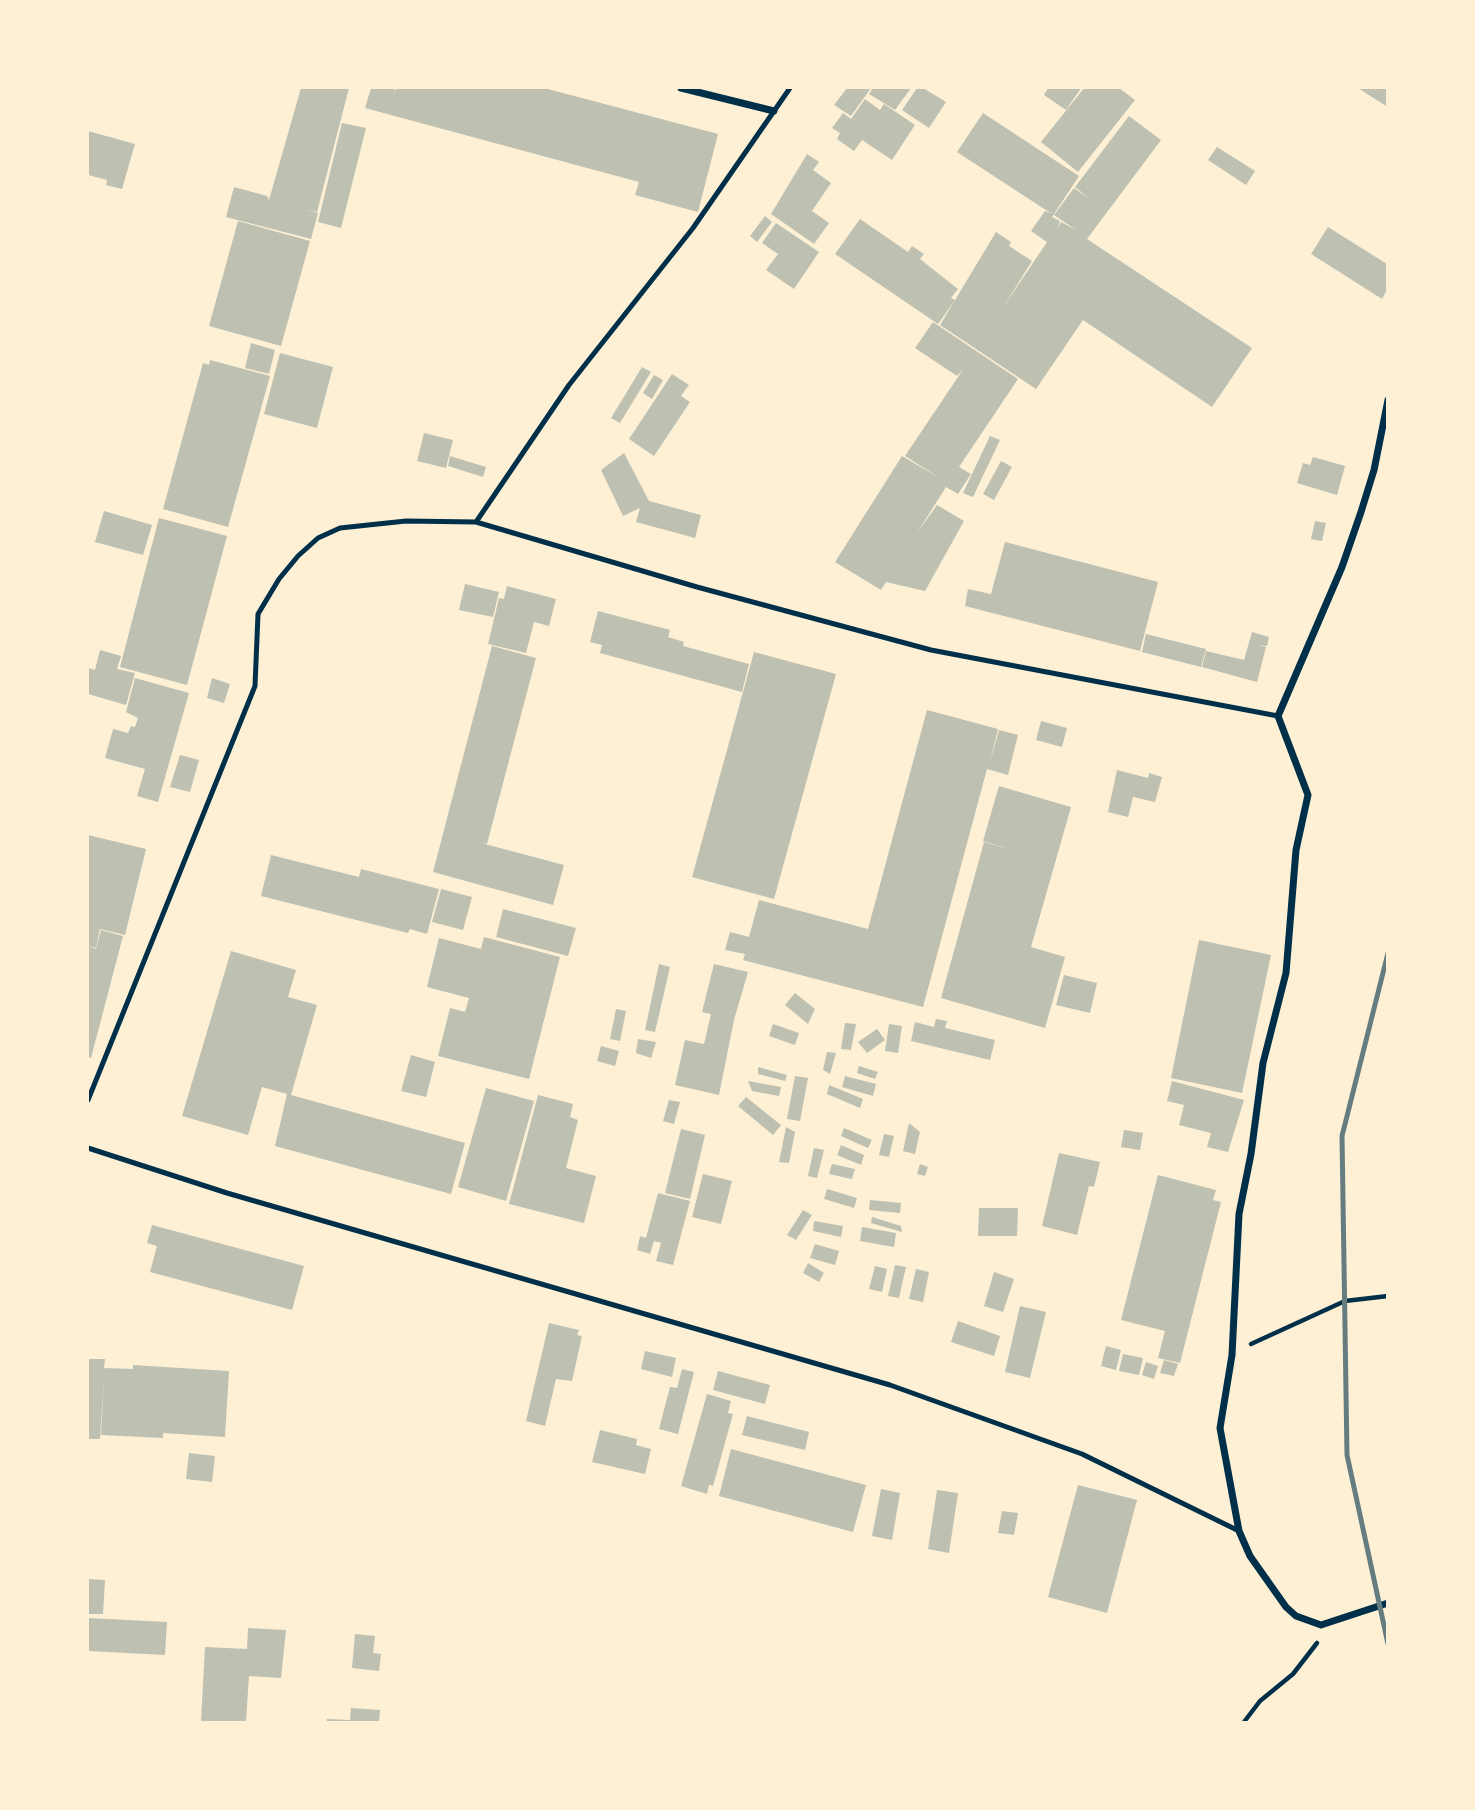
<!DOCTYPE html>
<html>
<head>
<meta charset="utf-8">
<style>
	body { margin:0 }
	#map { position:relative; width:1475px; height:1810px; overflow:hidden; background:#fdf0d5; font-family:Montserrat,sans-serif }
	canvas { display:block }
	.frame { position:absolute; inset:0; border:89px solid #fdf0d5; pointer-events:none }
</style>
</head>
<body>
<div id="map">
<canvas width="1475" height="1810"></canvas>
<div class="frame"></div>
</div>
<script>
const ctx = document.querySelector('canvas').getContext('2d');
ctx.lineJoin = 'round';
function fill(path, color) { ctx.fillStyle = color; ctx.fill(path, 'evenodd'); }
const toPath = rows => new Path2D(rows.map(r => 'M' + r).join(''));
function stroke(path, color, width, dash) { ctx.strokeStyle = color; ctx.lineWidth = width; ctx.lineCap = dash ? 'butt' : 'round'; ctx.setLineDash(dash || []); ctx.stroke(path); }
fill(toPath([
	[301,88,349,88,317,212,306,210,318,213,311,239,226,217,234,187,267,196,269,200],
	[371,88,395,88,394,95,396,88,544,88,718,134,698,212,635,195,639,182,365,108],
	[847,88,871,88,851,116,834,105],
	[873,88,911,88,895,110,869,94],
	[917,88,923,88,946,102,929,128,902,110],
	[1048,88,1081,88,1066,110,1044,95],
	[1084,88,1119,88,1135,100,1078,172,1041,142],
	[1358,88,1387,88,1386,106],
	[865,99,880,110,884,104,915,125,892,160,862,140,854,151,837,139,840,133,832,128,843,113,851,119],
	[983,113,1079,176,1052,217,1060,221,1057,229,1061,222,1076,230,1054,215,1074,188,1090,199,1075,187,1129,116,1161,140,1087,239,1252,348,1212,407,1083,320,1036,389,940,325,996,232,1011,242,1009,246,1032,261,1002,309,1047,242,1031,231,1045,211,1052,214,957,152],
	[342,123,366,128,341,228,318,222],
	[88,131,135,144,122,189,106,185,107,180,88,175],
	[1217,147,1255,171,1246,185,1208,160],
	[807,154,819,162,813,170,831,183,812,211,829,223,814,244,771,214],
	[765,216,772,222,757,242,750,236],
	[860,219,908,252,912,246,924,254,920,259,958,289,951,298,955,300,938,324,835,254],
	[238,221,310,241,281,346,209,326],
	[776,223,819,252,794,289,766,270,778,254,762,243],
	[1328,227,1387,264,1387,290,1382,299,1311,254],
	[933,322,1018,379,959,467,971,474,958,494,946,487,917,533,937,505,964,521,925,591,886,582,881,590,835,562,902,456,941,479,905,456,964,368,957,376,915,348],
	[251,343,275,350,269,374,245,368],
	[280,353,333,367,317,428,264,414],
	[210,360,270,376,228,527,163,509,203,363,209,365],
	[642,367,651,372,620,423,611,418],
	[672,374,689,385,681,396,690,402,654,456,629,439],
	[654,375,663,380,652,399,643,393],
	[424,433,453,440,446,468,417,461],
	[990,436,1000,440,973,497,963,493],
	[624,453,649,501,701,515,695,538,636,522,640,508,623,516,601,470],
	[450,456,486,467,483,477,448,466],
	[1313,457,1345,466,1337,495,1297,483,1303,463,1310,465],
	[1001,461,1012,467,994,500,983,494],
	[104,511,152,525,143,555,95,542],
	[159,518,227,536,187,685,120,667],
	[1315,521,1326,523,1322,541,1311,539],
	[1005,542,1158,582,1140,651,965,606,968,589,991,594],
	[465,584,499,592,493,617,459,610],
	[507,586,556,599,549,626,534,622,526,653,488,644,499,598,504,599],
	[598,611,670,630,668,637,684,642,683,646,749,664,742,692,600,653,602,645,590,642],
	[1252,632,1269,637,1267,646,1257,645,1266,647,1257,682,1202,667,1206,651,1244,660],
	[1146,634,1206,649,1201,667,1142,652],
	[492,646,536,658,487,844,481,843,564,865,553,905,433,872],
	[100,650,121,656,117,669,135,673,126,705,88,694,88,668,95,670],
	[754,652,836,674,774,899,692,877],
	[135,678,189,693,158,802,137,796,145,769,105,758,113,729,128,733,131,726,135,727,138,718,126,712],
	[212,678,230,684,224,703,207,698],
	[927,710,998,729,990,762,999,730,1018,735,1008,775,987,769,923,1007,743,960,745,954,725,950,730,932,749,937,759,900,868,929],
	[1041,721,1067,728,1062,747,1036,740],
	[180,755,199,760,190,792,170,787],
	[1117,770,1148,778,1149,773,1162,777,1155,802,1133,797,1128,817,1108,812],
	[999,786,1071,807,1031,947,1065,957,1045,1028,941,998,984,842,1014,851,983,841],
	[88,835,146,849,125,935,100,929,96,948,88,946],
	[271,855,359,877,361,869,439,889,427,934,410,929,408,933,261,896],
	[441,889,472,897,463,930,432,922],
	[503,909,576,928,568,956,496,937],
	[101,930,123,936,91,1058,88,1057,88,946,96,949],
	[484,937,560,957,529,1079,438,1056,450,1008,465,1012,469,998,427,987,439,938,481,949],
	[1199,940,1271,955,1242,1093,1171,1078],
	[231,951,296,970,288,997,317,1005,291,1095,465,1143,451,1194,275,1146,287,1094,262,1087,248,1135,182,1116],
	[659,964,670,967,655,1032,645,1030],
	[714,964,748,972,734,1020,719,1095,675,1085,685,1040,704,1044,711,1014,702,1012],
	[1064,975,1097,983,1090,1013,1056,1005],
	[795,993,815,1009,808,1024,785,1005],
	[616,1009,626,1011,620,1041,610,1039],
	[936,1019,947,1021,945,1028,995,1040,990,1060,911,1041,915,1022,934,1027],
	[845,1023,856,1024,851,1050,841,1049],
	[773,1024,799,1033,795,1045,769,1036],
	[889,1024,902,1026,898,1053,885,1051],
	[877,1029,885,1040,867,1053,858,1042],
	[638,1039,656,1042,651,1058,636,1053],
	[601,1046,619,1051,615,1066,597,1061],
	[827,1052,836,1053,830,1074,823,1070],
	[411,1055,435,1062,426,1097,401,1091],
	[859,1066,878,1072,875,1079,857,1073],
	[758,1067,787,1075,785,1081,758,1074],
	[795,1076,808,1078,800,1121,787,1119],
	[845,1076,876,1084,873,1096,842,1087],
	[748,1081,781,1087,779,1096,752,1091],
	[1172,1081,1244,1100,1228,1152,1207,1147,1211,1133,1179,1125,1184,1105,1167,1101],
	[829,1085,863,1099,860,1108,827,1094],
	[486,1088,534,1101,506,1201,458,1187],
	[538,1095,573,1104,570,1117,578,1120,566,1168,596,1176,584,1223,509,1204],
	[746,1097,781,1125,773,1135,738,1106],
	[669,1100,680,1102,674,1124,663,1121],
	[909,1123,920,1132,915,1154,903,1151],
	[786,1127,795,1132,789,1163,779,1162],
	[844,1128,872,1140,868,1148,841,1136],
	[681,1129,705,1135,690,1199,665,1193],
	[1124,1130,1143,1133,1140,1150,1121,1147],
	[884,1134,894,1136,889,1157,879,1155],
	[841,1145,864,1155,861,1165,837,1155],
	[814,1148,824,1150,817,1178,808,1176],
	[1059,1153,1100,1162,1094,1187,1089,1186,1077,1235,1042,1226],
	[832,1164,855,1169,852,1179,829,1174],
	[920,1164,928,1167,925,1176,917,1174],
	[703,1174,732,1181,721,1224,692,1217],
	[1158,1175,1216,1190,1213,1200,1221,1202,1180,1363,1158,1358,1165,1331,1121,1320],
	[827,1189,857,1198,854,1208,824,1199],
	[658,1193,690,1201,673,1265,656,1261,661,1243,654,1241,650,1254,637,1250,640,1236,646,1238],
	[870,1200,901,1203,900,1213,869,1210],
	[979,1208,1018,1208,1017,1236,978,1236],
	[803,1210,812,1215,796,1240,787,1235],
	[872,1217,901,1226,902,1232,871,1223],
	[814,1221,843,1226,841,1237,813,1231],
	[152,1225,304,1266,292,1310,150,1272,157,1246,147,1243],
	[862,1227,896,1233,894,1247,860,1241],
	[815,1244,839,1251,835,1265,810,1258],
	[808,1263,824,1273,819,1282,803,1273],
	[895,1265,906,1267,899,1298,888,1296],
	[875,1266,887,1269,882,1292,869,1289],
	[916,1269,929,1272,923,1302,909,1299],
	[994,1272,1014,1279,1003,1312,984,1306],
	[1020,1306,1046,1312,1030,1378,1005,1372],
	[958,1321,1000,1336,994,1356,951,1342],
	[549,1323,579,1330,577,1335,582,1336,572,1381,556,1379,545,1426,526,1421],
	[1106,1346,1121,1350,1116,1370,1101,1366],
	[645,1351,676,1358,672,1377,641,1369],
	[1123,1354,1143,1358,1139,1375,1119,1371],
	[88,1359,105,1359,104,1368,133,1369,133,1365,229,1371,225,1437,163,1433,163,1438,101,1435,104,1376,100,1439,88,1439],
	[1164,1360,1178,1364,1174,1376,1160,1373],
	[1146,1362,1158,1366,1154,1379,1142,1375],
	[682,1369,694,1372,678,1434,659,1429,670,1387,677,1388],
	[718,1371,770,1385,765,1404,713,1390],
	[707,1394,731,1401,728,1413,733,1414,713,1486,709,1485,707,1494,681,1486],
	[747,1416,809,1432,805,1450,742,1435],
	[600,1430,637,1439,636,1445,651,1449,645,1474,592,1462],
	[731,1449,866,1485,853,1532,719,1496],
	[189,1453,215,1456,212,1482,186,1479],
	[1078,1485,1137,1500,1107,1613,1048,1597],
	[881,1489,900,1493,892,1540,872,1536],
	[937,1490,958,1493,949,1553,928,1549],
	[1002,1511,1018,1513,1014,1535,998,1533],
	[88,1579,105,1580,103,1614,88,1614],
	[88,1618,167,1622,165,1655,88,1651],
	[248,1628,286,1630,281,1678,249,1676,246,1722,201,1722,205,1647,247,1649],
	[355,1634,375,1636,373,1653,381,1654,379,1671,352,1668],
	[351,1708,380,1710,379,1722,327,1722,327,1719,350,1720]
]), '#bec0b2');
stroke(toPath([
	[1251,1344,1345,1301,1388,1296],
	[1244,1722,1260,1701,1293,1674,1317,1643]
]), '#003049', 4.5);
stroke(toPath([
	[476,522,569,385,693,228,790,88],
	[88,1100,255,686,258,614,279,579,298,556,318,538,340,528,406,521,476,522,697,587,931,650,1278,716],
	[88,1148,227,1193,890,1385,1082,1454,1239,1531]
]), '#003049', 5);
stroke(toPath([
	[681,88,774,111],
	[1388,400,1374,470,1361,512,1342,567,1278,716,1308,795,1296,850,1286,973,1263,1063,1251,1154,1239,1214,1232,1355,1220,1428,1239,1531,1250,1556,1286,1607,1296,1616,1321,1625,1388,1603]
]), '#003049', 7);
stroke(toPath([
	[1388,953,1342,1136,1347,1455,1388,1644]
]), '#657d81', 5);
</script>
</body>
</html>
